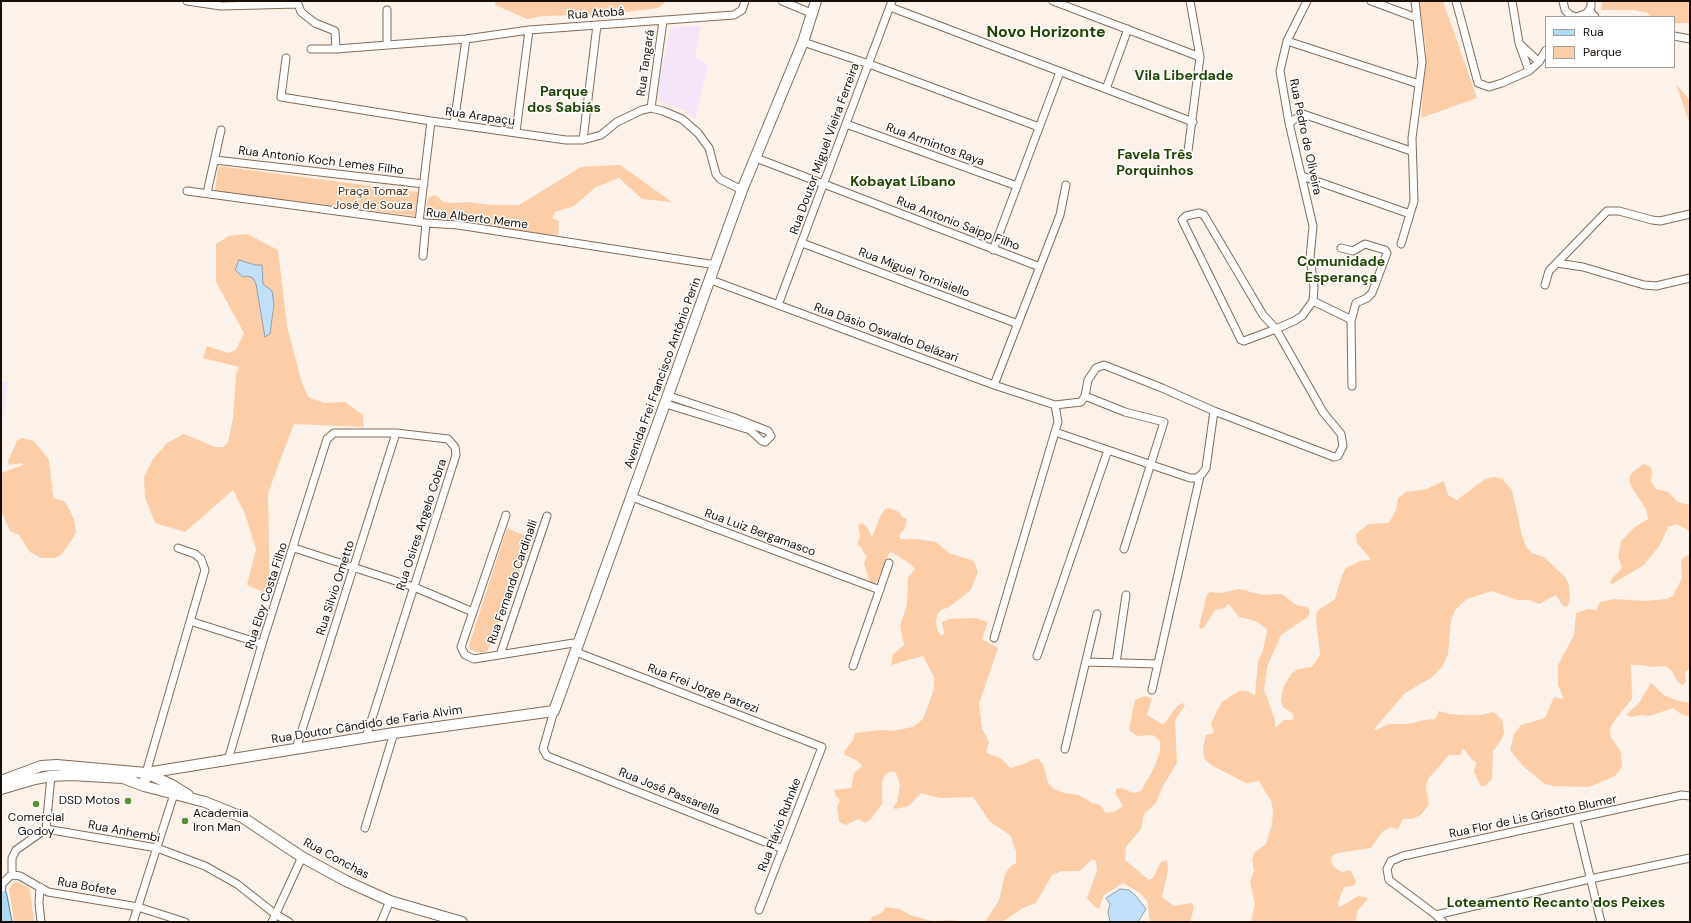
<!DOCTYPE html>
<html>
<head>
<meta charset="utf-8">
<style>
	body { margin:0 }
	#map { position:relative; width:1691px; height:923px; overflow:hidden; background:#fdf2e9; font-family:"DM Sans",sans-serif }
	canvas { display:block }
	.frame { position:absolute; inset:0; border:2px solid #160d06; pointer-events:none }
	.legend { position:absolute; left:1545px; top:16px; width:130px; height:52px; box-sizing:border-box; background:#fff; border:1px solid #a29e9b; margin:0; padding:5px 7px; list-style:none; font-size:12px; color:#160d06 }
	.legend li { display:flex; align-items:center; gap:8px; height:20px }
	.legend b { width:20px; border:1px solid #a29e9b }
</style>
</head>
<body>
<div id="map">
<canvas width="1691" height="923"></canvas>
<div class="frame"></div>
<ul class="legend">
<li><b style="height:5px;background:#addaf5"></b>Rua</li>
<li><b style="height:11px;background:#fccda7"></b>Parque</li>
</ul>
</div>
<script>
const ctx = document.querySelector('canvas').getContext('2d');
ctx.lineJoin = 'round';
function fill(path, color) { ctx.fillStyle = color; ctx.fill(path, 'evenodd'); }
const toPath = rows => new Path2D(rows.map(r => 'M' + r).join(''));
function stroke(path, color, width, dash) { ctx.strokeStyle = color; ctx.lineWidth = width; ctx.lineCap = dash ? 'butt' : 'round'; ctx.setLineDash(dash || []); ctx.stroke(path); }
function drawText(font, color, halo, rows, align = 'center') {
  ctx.font = font + ' "DM Sans",sans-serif'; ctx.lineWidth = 3; ctx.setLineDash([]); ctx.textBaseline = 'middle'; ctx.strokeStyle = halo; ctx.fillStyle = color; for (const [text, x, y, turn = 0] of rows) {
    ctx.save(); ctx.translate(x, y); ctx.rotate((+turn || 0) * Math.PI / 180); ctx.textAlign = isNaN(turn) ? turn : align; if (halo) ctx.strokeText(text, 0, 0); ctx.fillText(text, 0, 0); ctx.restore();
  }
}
fill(toPath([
	[701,26,695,57,708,65,695,119,687,111,655,100,670,30,675,27],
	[1,381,8,382,1,434]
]), '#f4e5f8');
fill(toPath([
	[496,1,667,1,658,8,612,14,543,16,527,19,495,5],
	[1419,1,1443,1,1477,98,1421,118,1426,49],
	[1602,1,1690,1,1690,23,1674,23,1674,17,1651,17,1648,13,1634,10,1601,10],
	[1676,84,1690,100,1690,125],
	[620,165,672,202,642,199,619,178,596,187,574,206,555,212,552,218,559,221,558,236,453,220,436,222,426,206,429,197,435,195,444,202,452,203,467,202,491,205,519,205,581,167],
	[218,166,418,192,415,216,215,191],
	[247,234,278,250,287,326,302,383,308,397,325,403,345,402,363,415,364,427,294,424,268,493,270,595,247,585,256,549,245,514,233,490,185,532,155,523,145,497,144,477,153,459,167,443,184,434,215,447,223,447,228,442,233,418,236,376,239,367,203,358,207,346,228,353,236,350,244,333,216,282,216,244,229,236],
	[22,438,34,441,49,460,53,496,56,499,64,501,67,505,74,519,76,532,72,540,61,555,55,558,41,558,30,552,19,535,10,531,1,511,1,473,23,465,22,463,9,465,8,461,17,441],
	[1643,464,1651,467,1652,472,1651,481,1656,489,1668,492,1678,502,1690,505,1690,531,1676,524,1668,527,1660,545,1644,565,1612,584,1610,583,1612,578,1622,568,1618,556,1621,541,1635,527,1648,519,1646,509,1631,486,1629,478,1631,474],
	[1494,477,1502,479,1512,490,1523,540,1527,548,1532,553,1544,557,1565,577,1569,585,1570,599,1568,605,1565,607,1562,605,1556,595,1539,604,1529,600,1517,600,1492,591,1467,599,1455,610,1451,621,1448,654,1442,667,1431,678,1405,693,1374,729,1376,730,1388,724,1408,724,1424,720,1435,719,1439,711,1450,714,1464,715,1481,715,1494,712,1502,720,1504,732,1502,739,1493,751,1492,779,1485,786,1481,786,1474,772,1476,762,1472,760,1464,749,1462,750,1461,755,1449,755,1428,779,1426,787,1429,804,1421,815,1412,819,1403,819,1398,829,1391,827,1382,832,1371,848,1338,853,1332,856,1331,862,1335,868,1342,872,1350,870,1356,881,1354,886,1344,887,1338,903,1338,907,1342,906,1358,896,1366,897,1368,899,1358,910,1355,922,1251,922,1255,904,1250,882,1254,871,1252,859,1255,852,1266,844,1272,824,1273,810,1271,801,1259,781,1246,783,1211,765,1204,758,1203,747,1206,735,1214,733,1211,723,1222,702,1239,691,1247,691,1255,695,1258,662,1263,650,1267,631,1266,628,1255,621,1239,617,1229,604,1224,608,1215,610,1204,628,1200,629,1199,626,1207,594,1210,592,1220,593,1239,589,1263,595,1282,594,1296,605,1307,607,1310,610,1308,617,1281,635,1267,667,1264,690,1275,720,1275,728,1284,720,1292,720,1294,717,1293,714,1283,707,1281,701,1283,688,1291,674,1298,669,1312,667,1320,655,1316,619,1317,611,1335,599,1342,575,1346,568,1360,561,1370,560,1369,557,1357,543,1356,534,1368,524,1389,523,1396,510,1398,498,1406,492,1427,489,1444,481,1448,495,1457,500,1485,479],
	[889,508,899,512,903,518,907,518,905,528,899,536,901,539,916,539,936,542,949,553,974,561,978,572,971,590,949,607,941,610,937,615,936,624,938,632,942,636,944,633,942,622,949,619,975,618,988,622,982,639,998,648,979,704,982,728,989,742,986,753,1002,759,1010,768,1024,764,1035,759,1039,759,1043,764,1048,783,1054,789,1064,793,1079,795,1092,803,1100,805,1106,813,1116,811,1123,806,1116,794,1116,789,1121,788,1133,793,1141,791,1154,768,1160,752,1160,742,1156,737,1152,735,1137,736,1129,730,1135,700,1144,696,1152,698,1147,715,1162,724,1165,723,1177,706,1182,703,1185,705,1175,720,1177,763,1163,786,1156,803,1144,814,1141,829,1126,847,1125,860,1149,880,1153,878,1161,862,1167,860,1168,870,1162,897,1174,906,1192,903,1194,908,1190,922,1150,922,1147,901,1140,893,1123,883,1104,895,1099,909,1094,906,1087,898,1097,871,1096,861,1092,859,1080,871,1062,871,1052,875,1036,903,1023,908,1002,922,985,922,999,900,1005,874,1010,867,1016,863,1016,851,1010,835,990,822,973,797,940,798,921,793,909,806,895,809,893,807,897,802,900,785,896,773,891,771,885,775,882,782,882,804,870,820,865,823,859,819,846,825,839,822,837,807,840,800,836,796,834,790,851,788,854,773,862,766,858,761,845,755,844,752,853,740,855,733,882,730,892,731,913,727,923,719,934,689,934,677,923,656,891,665,893,654,904,645,900,626,907,605,908,578,915,569,912,565,890,551,878,580,874,585,870,583,864,563,867,556,863,552,862,548,857,544,860,536,858,525,862,523,868,528,872,538,880,517,885,509],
	[507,528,533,539,487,652,476,652,468,648],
	[1690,553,1690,669,1685,672,1686,682,1682,685,1677,681,1672,671,1666,666,1651,667,1642,665,1631,665,1632,699,1614,721,1610,729,1611,737,1621,752,1622,767,1615,776,1589,787,1554,786,1545,784,1524,767,1510,750,1514,734,1521,725,1545,718,1554,697,1564,699,1558,685,1558,665,1574,635,1576,613,1588,609,1596,610,1600,602,1614,599,1645,601,1667,599,1673,596,1682,578,1681,560],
	[1651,683,1665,696,1679,701,1690,703,1690,717,1681,714,1673,708,1649,716,1642,715,1632,717,1626,715,1639,703],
	[14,882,20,883,30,889,34,922,14,922,9,889],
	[886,907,900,909,910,915,932,921,951,920,967,922,870,922,872,917,882,913]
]), '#fccda7');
const water = toPath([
	[239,260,255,265,262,265,263,284,272,291,274,304,270,334,265,337,256,284,253,278,247,276,243,277,235,270,239,260],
	[1120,889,1129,890,1135,895,1146,909,1138,922,1110,922,1108,912,1110,904,1106,898,1120,889]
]);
fill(water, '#c2e0fa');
stroke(water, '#8ea1b1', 1);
const street = toPath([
	[187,1,221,6,298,4,301,12,315,23,335,31,336,49],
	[782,1,811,13],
	[1053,1,1200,57],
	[1371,1,1417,18],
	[1456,1,1478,83,1489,87,1502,83,1529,71,1539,62,1546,50],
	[1512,1,1519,43,1529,71],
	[1563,1,1565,10,1570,15,1577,17,1587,13,1591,7,1591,1],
	[890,7,1193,122],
	[387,10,387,45],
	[1589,10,1595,17],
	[1674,36,1690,39],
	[1287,41,1419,84],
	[803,42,869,64,1039,127],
	[1521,45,1539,62],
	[311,49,336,49,466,39,529,30,734,15,742,10,745,1],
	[286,58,281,97,431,121,566,140,583,140,601,135,617,122,642,110,651,108,663,111,682,119,698,133,709,148,716,174,720,179,742,190],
	[1106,89,1128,29],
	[651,108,663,21],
	[1289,123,1303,114,1411,151],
	[454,124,466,39],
	[846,124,1017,186],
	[516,132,529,30],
	[583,140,597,25],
	[1188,151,1200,57,1190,1],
	[756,158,1040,267],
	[215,160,424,184],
	[1302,176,1410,214],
	[187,191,426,223,458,225,716,265],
	[207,193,221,130],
	[419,222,431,121],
	[802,243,1018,324],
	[1401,244,1414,201,1412,138,1422,62,1415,1],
	[1341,248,1353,251,1365,244,1385,250,1387,253,1372,293,1367,298,1356,303,1351,321],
	[993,250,1060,72],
	[423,256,426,223],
	[1557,263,1583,267,1644,285,1656,286,1690,278],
	[711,280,994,385,1055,405,1081,402,1085,396,1088,380,1096,368,1104,365,1162,388,1214,411,1334,457,1338,456,1343,446,1341,434,1323,412,1276,329,1263,315,1204,215,1199,213,1186,216,1182,220,1241,340,1244,341,1276,329,1294,321,1302,316,1313,301,1314,287,1310,258,1313,226,1289,123,1280,71,1287,41,1307,1],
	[1545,285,1549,271,1607,211,1619,211,1652,220,1660,221,1690,214],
	[1313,301,1348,318,1351,321,1352,386],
	[778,305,892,1],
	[994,385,1060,215,1066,185],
	[1085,396,1125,412,1164,422,1124,549],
	[666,404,750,430,762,441,765,442,771,436,768,431,735,418,669,396],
	[1055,432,1190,478,1197,478,1202,474,1206,468,1214,411],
	[632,497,880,590],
	[506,515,461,647,465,655,474,659,580,642],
	[294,548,414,587,473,612],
	[190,621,262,644],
	[994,638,1055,432,1058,422,1055,405],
	[576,652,822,747,759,910],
	[500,655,547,516],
	[1037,656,1108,450],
	[1086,662,1158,664],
	[1116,663,1126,595],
	[853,666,889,563],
	[1152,690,1200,476],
	[554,711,543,749,547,756,783,849],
	[296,749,396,433],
	[1065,749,1097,614],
	[228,760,262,644,327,439,334,433,396,433,448,439,455,447,456,455,366,737],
	[146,773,205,570,201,559,195,554,178,548],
	[1576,819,1601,922],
	[365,828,394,733],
	[46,829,51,776],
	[13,875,12,871,12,858,16,850,46,829,157,848,205,866,237,884,275,914,289,922],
	[40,887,39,903,41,922],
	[1,896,2,884,10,876,13,875,20,876,48,892,138,907,185,922],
	[1436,915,1590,879,1690,858],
	[133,922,174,794],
	[272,922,302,857],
	[381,922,390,901],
	[1443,922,1436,915,1389,880,1387,869,1391,861,1403,856,1682,795,1690,796]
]);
const secondary = toPath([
	[1,781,41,766,57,765,146,773,172,785,188,795],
	[144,786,146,773,394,733,554,711,742,190,803,42,816,1],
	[1,789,35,779,51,776,71,775,123,778,144,786,205,802,242,817,302,857,346,881,390,901,462,922]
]);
const primary = toPath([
	[1,896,6,922]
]);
stroke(street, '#836b57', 9);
stroke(secondary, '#836b57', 12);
stroke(primary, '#55839d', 13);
stroke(street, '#fff', 7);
stroke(secondary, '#fff', 10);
stroke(primary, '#addaf5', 11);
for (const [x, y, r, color] of [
	[128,801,4,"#56912f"],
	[36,804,4,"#56912f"],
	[185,821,4,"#56912f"]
]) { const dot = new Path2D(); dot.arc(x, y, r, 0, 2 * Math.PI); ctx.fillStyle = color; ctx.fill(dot); stroke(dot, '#fff', 1.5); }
drawText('12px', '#160d06', '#fff', [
	["Rua Atobá",596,14,-4],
	["Rua Tangará",646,63,-82],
	["Rua Arapaçu",480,117,8],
	["Rua Pedro de Oliveira",1305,137,78],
	["Rua Armintos Raya",935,145,20],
	["Rua Doutor Miguel Vieira Ferreira",825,149,-70],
	["Rua Antonio Koch Lemes Filho",321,161,7],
	["Rua Alberto Meme",477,219,7],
	["Rua Antonio Saipp Filho",958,224,21],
	["Rua Miguel Tornisiello",914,273,21],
	["Rua Dásio Oswaldo Delázari",886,333,20],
	["Avenida Frei Francisco Antônio Perin",663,373,-70],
	["Rua Osires Angelo Cobra",422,525,-72],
	["Rua Luiz Bergamasco",760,533,20],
	["Rua Fernando Cardinalli",513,582,-71],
	["Rua Silvio Ometto",336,588,-72],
	["Rua Eloy Costa Filho",267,596,-72],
	["Rua Frei Jorge Patrezi",703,689,21],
	["Rua Doutor Cândido de Faria Alvim",367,725,-9],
	["Rua José Passarella",669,792,22],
	["Rua Flor de Lis Grisotto Blumer",1533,817,-12],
	["Rua Flávio Ruhnke",780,825,-69],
	["Rua Anhembi",124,832,11],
	["Rua Conchas",336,859,28],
	["Rua Bofete",87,887,10]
]);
drawText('12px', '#482a0e', '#fff', [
	["Praça Tomaz",373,192],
	["José de Souza",373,206]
]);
drawText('12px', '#160d06', '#fff', [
	["DSD Motos",120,801],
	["Academia",193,814,"left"],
	["Iron Man",193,828,"left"],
	["Comercial",36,818,"center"],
	["Godoy",36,832,"center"]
], 'right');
drawText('bold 14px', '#204502', '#fff', [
	["Vila Liberdade",1184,76],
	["Parque",564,92],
	["dos Sabiás",564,108],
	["Favela Três",1155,155],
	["Porquinhos",1155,171],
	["Kobayat Líbano",903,182],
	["Comunidade",1341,262],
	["Esperança",1341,278],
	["Loteamento Recanto dos Peixes",1556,903]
]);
drawText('bold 16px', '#204502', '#fff', [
	["Novo Horizonte",1046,33]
]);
</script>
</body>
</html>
